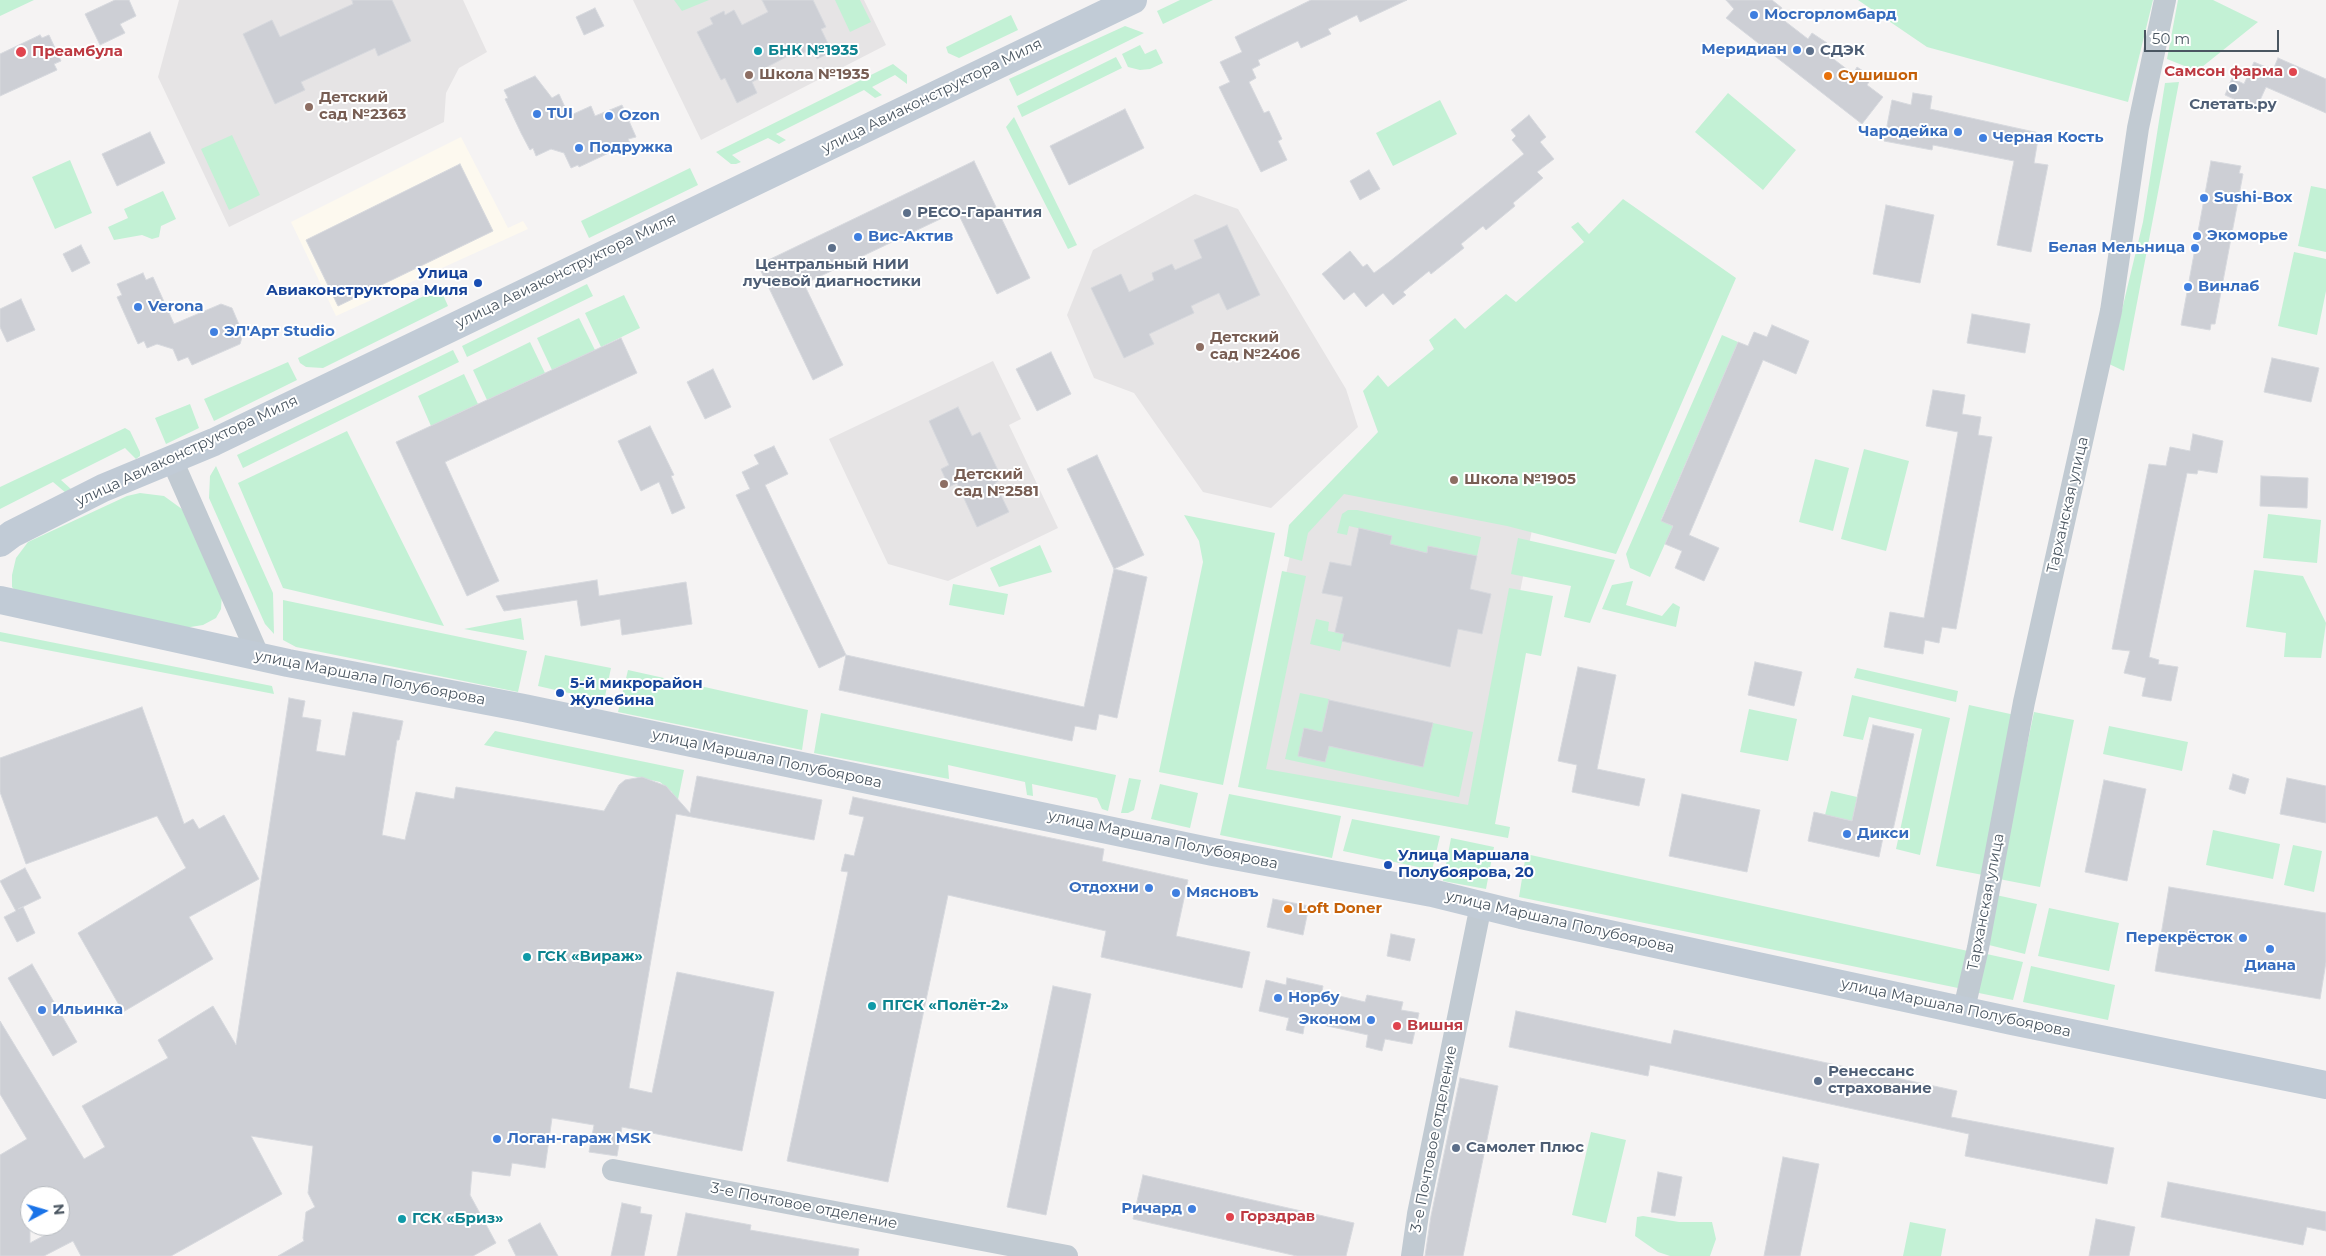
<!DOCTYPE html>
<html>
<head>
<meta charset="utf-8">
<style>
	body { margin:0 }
	#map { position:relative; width:2326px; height:1256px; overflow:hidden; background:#f5f3f3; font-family:Montserrat,sans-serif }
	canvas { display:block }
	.north { position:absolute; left:20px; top:1186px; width:50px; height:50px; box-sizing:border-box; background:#fff; border:1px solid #b7bbc0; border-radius:50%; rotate:84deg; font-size:14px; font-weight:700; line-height:20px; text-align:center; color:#4a5661 }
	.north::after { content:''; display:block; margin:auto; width:18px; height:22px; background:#1a73e8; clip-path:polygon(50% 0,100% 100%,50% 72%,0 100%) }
	.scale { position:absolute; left:2144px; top:30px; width:135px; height:22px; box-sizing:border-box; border:2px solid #4a5661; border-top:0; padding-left:6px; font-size:15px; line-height:18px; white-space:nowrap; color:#4a5661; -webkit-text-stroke:4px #fff; paint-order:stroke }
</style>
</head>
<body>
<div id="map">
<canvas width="2326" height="1256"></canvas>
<div class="north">N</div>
<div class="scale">50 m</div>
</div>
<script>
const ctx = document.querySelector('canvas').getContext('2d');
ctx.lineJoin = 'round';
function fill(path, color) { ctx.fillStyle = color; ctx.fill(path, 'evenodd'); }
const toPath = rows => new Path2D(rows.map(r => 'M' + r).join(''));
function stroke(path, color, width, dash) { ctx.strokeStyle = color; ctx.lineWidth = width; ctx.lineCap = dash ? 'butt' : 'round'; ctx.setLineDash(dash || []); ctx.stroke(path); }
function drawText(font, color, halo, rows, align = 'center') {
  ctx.font = font + ' Montserrat,sans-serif'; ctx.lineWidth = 4; ctx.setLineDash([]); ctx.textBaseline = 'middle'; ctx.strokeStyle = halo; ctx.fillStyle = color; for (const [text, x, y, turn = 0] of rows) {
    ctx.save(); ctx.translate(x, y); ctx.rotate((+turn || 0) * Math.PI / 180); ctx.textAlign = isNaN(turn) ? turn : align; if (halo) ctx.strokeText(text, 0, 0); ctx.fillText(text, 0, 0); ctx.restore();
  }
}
fill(toPath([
	[461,137,508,228,523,221,528,229,336,316,291,222]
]), '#fdf9ef');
fill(toPath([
	[179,0,463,0,487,52,459,68,446,93,444,122,229,227,158,77],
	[633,0,864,0,886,45,701,140],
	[1195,194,1238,209,1346,389,1358,427,1271,508,1203,492,1134,393,1094,378,1067,315,1093,250],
	[993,361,1021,419,1009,425,1058,528,948,581,888,564,829,439],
	[1386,442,1534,519,1478,812,1245,768,1296,527]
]), '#e6e4e5');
fill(toPath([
	[0,0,34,0,0,16],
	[674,0,709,0,682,11],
	[835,0,860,0,871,22,850,32],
	[1180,0,1213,0,1163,24,1157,11],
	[1858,0,2153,0,2128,102,1927,47],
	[2178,0,2213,0,2258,22,2197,71,2167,59],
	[1011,15,1018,30,959,58,948,53,946,47],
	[1125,26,1144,33,1017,96,1009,79],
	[1140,45,1145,54,1156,49,1163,63,1150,69,1140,70,1128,67,1122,54],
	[1116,57,1122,68,1022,117,1017,106],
	[893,64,907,75,907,84,895,75,872,87,882,95,875,98,864,90,776,134,786,140,779,144,768,138,732,155,741,162,736,164,731,164,716,152],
	[2179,82,2124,371,2109,364,2143,222,2165,83],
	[1728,93,1796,150,1763,190,1695,132],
	[1440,100,1457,134,1393,166,1376,133],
	[1014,117,1077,245,1068,249,1006,127],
	[232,135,260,195,229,210,201,149],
	[70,160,92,213,55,229,32,177],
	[690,168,698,185,589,238,581,221],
	[2311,186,2326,189,2326,252,2298,246],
	[163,191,176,219,161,226,159,237,152,239,142,235,114,240,108,227,128,218,124,209],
	[1623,199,1736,278,1616,554,1507,526,1344,494,1308,533,1302,561,1284,556,1289,525,1378,432,1363,391,1378,375,1388,387,1434,349,1429,340,1455,318,1465,329,1506,294,1516,302,1584,242,1571,227,1578,222,1589,234],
	[2294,252,2326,259,2326,291,2317,335,2278,326],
	[587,284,593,296,467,357,462,346],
	[440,288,448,306,323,368,306,367,300,363,298,358],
	[624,295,640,328,601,347,585,313],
	[579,318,595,350,552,370,537,338],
	[1722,335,1738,342,1661,520,1673,526,1650,577,1630,568,1626,554],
	[530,342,545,373,487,400,473,370],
	[453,350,459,362,243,468,237,455],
	[288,362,297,380,214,421,204,399],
	[464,374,478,404,431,426,418,396],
	[190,404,199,428,166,444,155,418],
	[125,428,130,431,140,452,140,456,136,459,125,448,61,480,72,490,66,493,53,482,0,509,0,487],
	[347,431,444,626,283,588,238,483],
	[1864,449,1909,461,1886,551,1841,539],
	[1815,459,1849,468,1833,531,1799,522],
	[216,466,273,593,274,634,265,624,209,498,210,476],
	[140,493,164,496,186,512,222,593,221,609,216,618,203,625,184,628,18,594,12,587,12,575,16,558,28,542,127,496],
	[1348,510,1357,510,1481,537,1477,556,1429,546,1427,553,1390,544,1392,536,1349,526,1347,535,1337,533,1342,514],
	[2268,514,2321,520,2317,563,2263,558],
	[1184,515,1275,533,1223,785,1159,772,1203,562,1199,541],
	[1518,538,1615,560,1590,623,1564,617,1571,586,1511,574],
	[1040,545,1052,572,999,587,990,568],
	[2254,570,2303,576,2326,623,2321,658,2284,657,2286,633,2246,627],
	[1282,571,1306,576,1266,769,1468,805,1509,588,1553,596,1541,656,1526,653,1495,824,1510,827,1508,838,1238,787],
	[1633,581,1626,605,1662,616,1673,603,1680,607,1676,627,1602,609,1612,585],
	[953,584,1008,594,1004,615,949,605],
	[283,600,527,651,518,692,296,647,283,640],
	[521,618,524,640,464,629],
	[1316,619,1329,622,1328,631,1344,634,1340,651,1310,644],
	[0,632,272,686,274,694,0,641],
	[545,655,611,668,604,701,538,686],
	[1857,668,1958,691,1956,702,1854,678],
	[628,670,808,710,802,750,618,712],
	[1300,693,1329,699,1322,732,1329,746,1422,767,1433,723,1473,732,1459,797,1285,759],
	[1852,695,1950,718,1920,855,1896,849,1922,729,1869,717,1863,740,1843,736],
	[1969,705,2015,715,1983,875,1936,866],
	[1749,709,1797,719,1788,761,1740,752],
	[2034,712,2074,720,2040,887,1999,879],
	[821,713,1116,775,1108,811,1102,809,1097,798,1032,784,1033,796,1027,795,1025,782,948,765,949,779,814,753],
	[2109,726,2188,742,2182,771,2103,754],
	[495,731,684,770,675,814,672,792,660,782,484,745],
	[1129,778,1141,780,1134,810,1128,813,1121,813],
	[1160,784,1198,793,1190,828,1151,819],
	[1831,791,1857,797,1852,821,1825,815],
	[1229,794,1341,816,1332,858,1220,835],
	[1352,819,1440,836,1432,870,1343,851],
	[2213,830,2280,844,2273,879,2206,865],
	[1451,838,1494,847,1486,889,1443,881],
	[2293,845,2322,851,2314,892,2284,885],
	[1526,854,1968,951,1958,988,1519,897],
	[1996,895,2037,904,2025,954,1985,944],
	[2049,908,2119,923,2109,971,2038,956],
	[1982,953,2023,962,2013,1000,1974,992],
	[2031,966,2115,985,2108,1020,2023,1002],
	[1591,1132,1626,1140,1606,1223,1572,1215],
	[1643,1216,1679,1222,1712,1222,1716,1239,1710,1256,1670,1256,1658,1252,1635,1236,1637,1217],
	[1910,1222,1946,1229,1941,1256,1903,1256]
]), '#c3f1d5');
const building = toPath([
	[115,0,129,0,136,16,120,24,125,33,100,45,85,14,115,0],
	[352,0,392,0,411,41,378,56,375,48,301,82,305,90,275,104,243,34,272,20,280,37,353,4,352,0],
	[762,0,813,0,826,27,821,29,832,52,817,59,812,49,794,58,792,54,767,67,770,73,752,82,757,93,737,103,725,78,721,80,697,32,713,24,710,18,724,11,725,15,734,10,742,25,768,12,762,0],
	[1311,0,1407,0,1360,22,1357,15,1328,29,1331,34,1301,48,1298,41,1258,60,1260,65,1252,69,1256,78,1249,82,1264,113,1269,111,1282,139,1278,141,1287,160,1261,172,1219,87,1230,82,1220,62,1242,52,1235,37,1311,0],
	[1726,0,1772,0,1782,8,1777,15,1808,39,1812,33,1827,43,1822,50,1853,74,1857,67,1872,77,1867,85,1883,97,1862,124,1726,18,1734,9,1726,0],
	[595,8,604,26,584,35,576,17,595,8],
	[40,35,42,38,49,35,61,61,54,64,57,70,0,96,0,54,40,35],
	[2278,58,2326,79,2326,113,2266,87,2256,109,2225,95,2232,78,2244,84,2254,62,2273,70,2278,58],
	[535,76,552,98,559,94,569,116,591,106,595,116,622,105,636,137,628,139,630,143,579,167,578,165,571,168,564,153,551,149,536,156,533,148,530,150,521,133,505,99,508,98,504,90,535,76],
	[1913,93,1932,96,1930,109,2039,133,2034,163,2048,165,2031,252,1997,245,2014,161,1933,145,1932,150,1884,141,1892,100,1911,105,1913,93],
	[1125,109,1144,148,1069,185,1050,146,1125,109],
	[1529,115,1546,137,1540,142,1554,159,1537,172,1543,178,1513,203,1515,206,1486,230,1483,226,1461,244,1464,248,1431,274,1429,271,1403,292,1406,295,1393,305,1383,293,1366,307,1354,292,1344,300,1322,274,1350,251,1363,267,1367,264,1374,273,1389,262,1524,154,1512,140,1516,136,1511,130,1529,115],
	[150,132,165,163,117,186,102,154,150,132],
	[974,161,1030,278,997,294,957,211,804,284,843,365,813,380,758,265,974,161],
	[2211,161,2241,166,2239,173,2243,174,2215,324,2211,324,2210,330,2181,325,2211,161],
	[460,164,493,231,338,306,306,240,460,164],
	[1369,170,1380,189,1360,200,1350,181,1369,170],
	[1886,205,1934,215,1920,283,1873,274,1886,205],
	[1227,225,1260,295,1227,310,1219,293,1191,306,1194,313,1149,334,1154,344,1124,358,1091,288,1121,274,1129,292,1154,280,1152,273,1172,264,1175,270,1202,258,1194,240,1227,225],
	[81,245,90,263,72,272,63,254,81,245],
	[143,273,146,280,153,277,174,324,221,304,232,308,243,334,240,344,192,365,188,357,178,361,173,349,157,344,147,348,144,341,138,344,117,297,122,295,117,284,143,273],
	[21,299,35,330,7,342,0,327,0,309,21,299],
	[1972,314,2030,324,2025,353,1967,343,1972,314],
	[1772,325,1809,341,1796,374,1763,360,1689,535,1719,548,1704,581,1675,568,1682,551,1665,544,1673,526,1661,521,1738,342,1748,346,1754,332,1767,337,1772,325],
	[621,338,637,373,445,462,499,581,467,596,396,442,621,338],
	[1051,352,1071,394,1037,411,1016,369,1051,352],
	[2272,358,2319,368,2311,402,2264,392,2272,358],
	[713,369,731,407,705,419,687,382,713,369],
	[1933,390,1965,395,1962,414,1981,417,1978,435,1992,437,1956,629,1942,627,1939,643,1925,640,1923,654,1884,647,1890,612,1924,618,1958,432,1926,426,1933,390],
	[958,407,972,436,980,432,1002,479,995,483,1009,512,977,527,957,483,949,487,941,469,949,465,929,421,958,407],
	[650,426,674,475,671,476,685,508,672,514,659,482,641,491,618,441,650,426],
	[2193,434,2223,441,2217,473,2198,470,2197,474,2187,473,2149,657,2159,660,2158,664,2178,667,2171,701,2142,696,2146,678,2124,673,2130,651,2112,649,2149,464,2166,466,2170,447,2190,451,2193,434],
	[774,446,788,474,765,485,846,655,819,668,736,495,750,489,742,472,759,464,754,455,774,446],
	[1097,455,1144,555,1114,569,1067,469,1097,455],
	[2261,476,2308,478,2307,508,2260,506,2261,476],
	[1359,528,1392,536,1390,544,1427,553,1428,546,1477,556,1470,589,1491,594,1482,634,1458,629,1450,667,1342,641,1344,634,1335,632,1343,597,1322,593,1330,562,1351,566,1359,528],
	[1114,569,1147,577,1117,718,1099,714,1096,730,1075,726,1072,741,839,690,846,655,1084,707,1114,569],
	[597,580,599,596,686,582,692,624,622,635,620,619,581,626,577,600,504,611,496,596,597,580],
	[1755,662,1802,672,1794,706,1748,695,1755,662],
	[1578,667,1616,675,1597,769,1645,779,1639,806,1572,792,1577,765,1558,761,1578,667],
	[289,698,305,701,302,717,321,720,316,751,345,756,353,712,403,721,399,740,397,740,382,835,405,840,416,792,454,799,456,787,604,811,619,785,625,780,642,777,666,786,690,813,697,776,822,800,814,840,676,814,629,1088,652,1093,677,972,774,992,742,1151,622,1127,617,1156,589,1152,594,1125,552,1118,545,1168,512,1163,510,1176,472,1171,470,1195,496,1243,473,1256,278,1256,304,1241,303,1238,306,1212,315,1207,308,1193,313,1146,251,1136,282,1194,171,1256,81,1256,73,1241,44,1256,0,1256,0,1155,27,1139,0,1094,0,1021,84,1159,105,1147,82,1106,168,1058,158,1040,213,1006,236,1045,289,698],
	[30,1196,60,1196,60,1227,30,1243,30,1196],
	[1329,700,1433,723,1423,767,1329,746,1325,762,1298,756,1304,728,1322,732,1329,700],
	[142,707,184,824,193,819,199,829,224,815,259,879,189,917,213,959,123,1012,78,933,186,868,157,816,26,864,0,792,0,758,142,707],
	[1873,725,1914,734,1893,830,1885,828,1879,857,1808,841,1814,812,1852,821,1873,725],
	[2233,774,2249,779,2245,794,2229,789,2233,774],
	[2287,778,2326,786,2326,823,2280,814,2287,778],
	[2104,780,2146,789,2127,881,2085,872,2104,780],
	[1682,794,1760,810,1747,872,1669,856,1682,794],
	[853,797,1104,849,1102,861,1188,880,1176,936,1250,952,1242,988,1101,957,1106,931,948,895,888,1182,787,1161,848,872,841,871,845,854,854,856,864,817,849,814,853,797],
	[25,868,41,898,18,909,23,907,35,933,17,942,4,917,16,911,0,881,25,868],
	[2169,887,2326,913,2326,962,2320,999,2155,971,2169,887],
	[1273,899,1309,906,1303,935,1267,927,1273,899],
	[1391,934,1415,939,1410,961,1387,956,1391,934],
	[32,964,77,1042,53,1056,8,978,32,964],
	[1287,978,1323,986,1322,992,1365,1002,1367,995,1403,1002,1401,1010,1419,1013,1412,1044,1385,1039,1382,1051,1366,1047,1368,1035,1305,1021,1303,1034,1286,1030,1289,1018,1259,1011,1266,980,1286,985,1287,978],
	[1053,986,1091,994,1046,1215,1007,1207,1053,986],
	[1516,1011,1671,1044,1674,1030,1957,1091,1951,1117,2114,1148,2107,1184,1965,1156,1969,1134,1650,1065,1648,1076,1509,1047,1516,1011],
	[1460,1078,1498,1086,1463,1256,1425,1256,1431,1216,1460,1078],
	[1783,1157,1819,1164,1800,1256,1764,1256,1783,1157],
	[1658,1172,1682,1177,1675,1216,1651,1212,1658,1172],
	[1143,1175,1354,1223,1346,1256,1297,1256,1133,1219,1143,1175],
	[2168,1182,2326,1212,2326,1231,2307,1227,2303,1245,2161,1217,2168,1182],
	[622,1203,641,1207,640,1213,652,1215,644,1256,611,1256,622,1203],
	[686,1213,751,1225,750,1230,859,1249,858,1256,677,1256,686,1213],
	[2096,1219,2135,1227,2129,1256,2089,1256,2096,1219],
	[540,1223,558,1256,516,1256,508,1240,540,1223]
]);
fill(building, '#cdcfd5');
stroke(building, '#d7d9de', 1);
stroke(toPath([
	[172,460,259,657],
	[1964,1009,1978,948,2024,702,2111,311,2138,128,2165,0],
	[613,1170,1067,1256],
	[1412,1256,1418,1214,1481,905]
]), '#c1cad2', 22);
stroke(toPath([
	[0,543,12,534,103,488,214,442,1133,0],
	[0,600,288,663,524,708,1213,852,1432,893,1521,915,2012,1021,2326,1085]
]), '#c1cbd6', 28);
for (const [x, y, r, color] of [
	[1754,15,5,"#3f7fe0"],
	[1797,50,5,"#3f7fe0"],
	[758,51,5,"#0f9aa8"],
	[1810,51,5,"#5c6f8a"],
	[21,52,6,"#e0444e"],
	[2293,72,5,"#e0444e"],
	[749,75,5,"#8d6e63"],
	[1828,76,5,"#e8710a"],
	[2233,88,5,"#5c6f8a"],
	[309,107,5,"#8d6e63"],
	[537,114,5,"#3f7fe0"],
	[609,116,5,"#3f7fe0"],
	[1958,132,5,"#3f7fe0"],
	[1983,138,5,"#3f7fe0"],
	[579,148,5,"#3f7fe0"],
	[2204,198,5,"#3f7fe0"],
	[907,213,5,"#5c6f8a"],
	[2197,236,5,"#3f7fe0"],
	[858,237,5,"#3f7fe0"],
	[832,248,5,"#5c6f8a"],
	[2195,248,5,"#3f7fe0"],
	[478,283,5,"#1a4fb4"],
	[2188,287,5,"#3f7fe0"],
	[138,307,5,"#3f7fe0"],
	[214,332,5,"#3f7fe0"],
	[1200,347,5,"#8d6e63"],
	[1454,480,5,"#8d6e63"],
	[944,484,5,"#8d6e63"],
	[560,693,5,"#1a4fb4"],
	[1847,834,5,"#3f7fe0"],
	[1388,865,5,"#1a4fb4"],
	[1149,888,5,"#3f7fe0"],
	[1176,893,5,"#3f7fe0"],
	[1288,909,5,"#e8710a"],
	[2243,938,5,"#3f7fe0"],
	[2270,949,5,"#3f7fe0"],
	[527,957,5,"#0f9aa8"],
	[1278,998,5,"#3f7fe0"],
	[872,1006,5,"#0f9aa8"],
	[42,1010,5,"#3f7fe0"],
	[1371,1020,5,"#3f7fe0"],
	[1397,1026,5,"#e0444e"],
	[1818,1081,5,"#5c6f8a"],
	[497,1139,5,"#3f7fe0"],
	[1456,1148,5,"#5c6f8a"],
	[1192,1209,5,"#3f7fe0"],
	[1230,1217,5,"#e0444e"],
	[402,1219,5,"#0f9aa8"]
]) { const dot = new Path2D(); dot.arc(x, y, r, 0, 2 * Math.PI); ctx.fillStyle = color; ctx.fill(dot); stroke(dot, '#fff', 2); }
drawText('bold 15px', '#366cbe', '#fff', [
	["Мосгорломбард",1764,15],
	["Меридиан",1787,50,"right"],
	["TUI",547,114],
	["Ozon",619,116],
	["Чародейка",1948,132,"right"],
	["Черная Кость",1993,138],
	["Подружка",589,148],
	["Sushi-Box",2214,198],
	["Экоморье",2207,236],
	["Вис-Актив",868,237],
	["Белая Мельница",2185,248,"right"],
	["Винлаб",2198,287],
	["Verona",148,307],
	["ЭЛ'Арт Studio",224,332],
	["Дикси",1857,834],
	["Отдохни",1139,888,"right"],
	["Мясновъ",1186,893],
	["Перекрёсток",2233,938,"right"],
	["Диана",2270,966,"center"],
	["Норбу",1288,998],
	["Ильинка",52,1010],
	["Эконом",1361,1020,"right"],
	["Логан-гараж MSK",507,1139],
	["Ричард",1182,1209,"right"]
], 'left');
drawText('bold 15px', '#0d838f', '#fff', [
	["БНК №1935",768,51],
	["ГСК «Вираж»",537,957],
	["ПГСК «Полёт-2»",882,1006],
	["ГСК «Бриз»",412,1219]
], 'left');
drawText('bold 15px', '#4e5e75', '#fff', [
	["СДЭК",1820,51],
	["Слетать.ру",2233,105,"center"],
	["РЕСО-Гарантия",917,213],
	["Центральный НИИ",832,265,"center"],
	["лучевой диагностики",832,282,"center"],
	["Ренессанс",1828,1072],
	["страхование",1828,1089],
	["Самолет Плюс",1466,1148]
], 'left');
drawText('bold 15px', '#be3a42', '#fff', [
	["Преамбула",32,52],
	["Самсон фарма",2283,72,"right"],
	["Вишня",1407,1026],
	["Горздрав",1240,1217]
], 'left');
drawText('bold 15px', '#785e54', '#fff', [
	["Школа №1935",759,75],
	["Детский",319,98],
	["сад №2363",319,115],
	["Детский",1210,338],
	["сад №2406",1210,355],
	["Детский",954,475],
	["сад №2581",954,492],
	["Школа №1905",1464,480]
], 'left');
drawText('bold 15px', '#c56008', '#fff', [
	["Сушишоп",1838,76],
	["Loft Doner",1298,909]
], 'left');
drawText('15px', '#4a5661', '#fff', [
	["улица Авиаконструктора Миля",932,96,-26],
	["улица Авиаконструктора Миля",566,271,-26],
	["улица Авиаконструктора Миля",187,451,-25],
	["Тарханская улица",2068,505,-77],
	["улица Маршала Полубоярова",370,678,11],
	["улица Маршала Полубоярова",767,759,12],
	["улица Маршала Полубоярова",1163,840,12],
	["Тарханская улица",1986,902,-79],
	["улица Маршала Полубоярова",1560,922,13],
	["улица Маршала Полубоярова",1956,1008,12],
	["3-е Почтовое отделение",1434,1139,-79],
	["3-е Почтовое отделение",804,1206,11]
]);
drawText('bold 15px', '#164399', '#fff', [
	["Улица",468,274,"right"],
	["Авиаконструктора Миля",468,291,"right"],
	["5-й микрорайон",570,684],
	["Жулебина",570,701],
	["Улица Маршала",1398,856],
	["Полубоярова, 20",1398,873]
], 'left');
</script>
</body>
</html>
